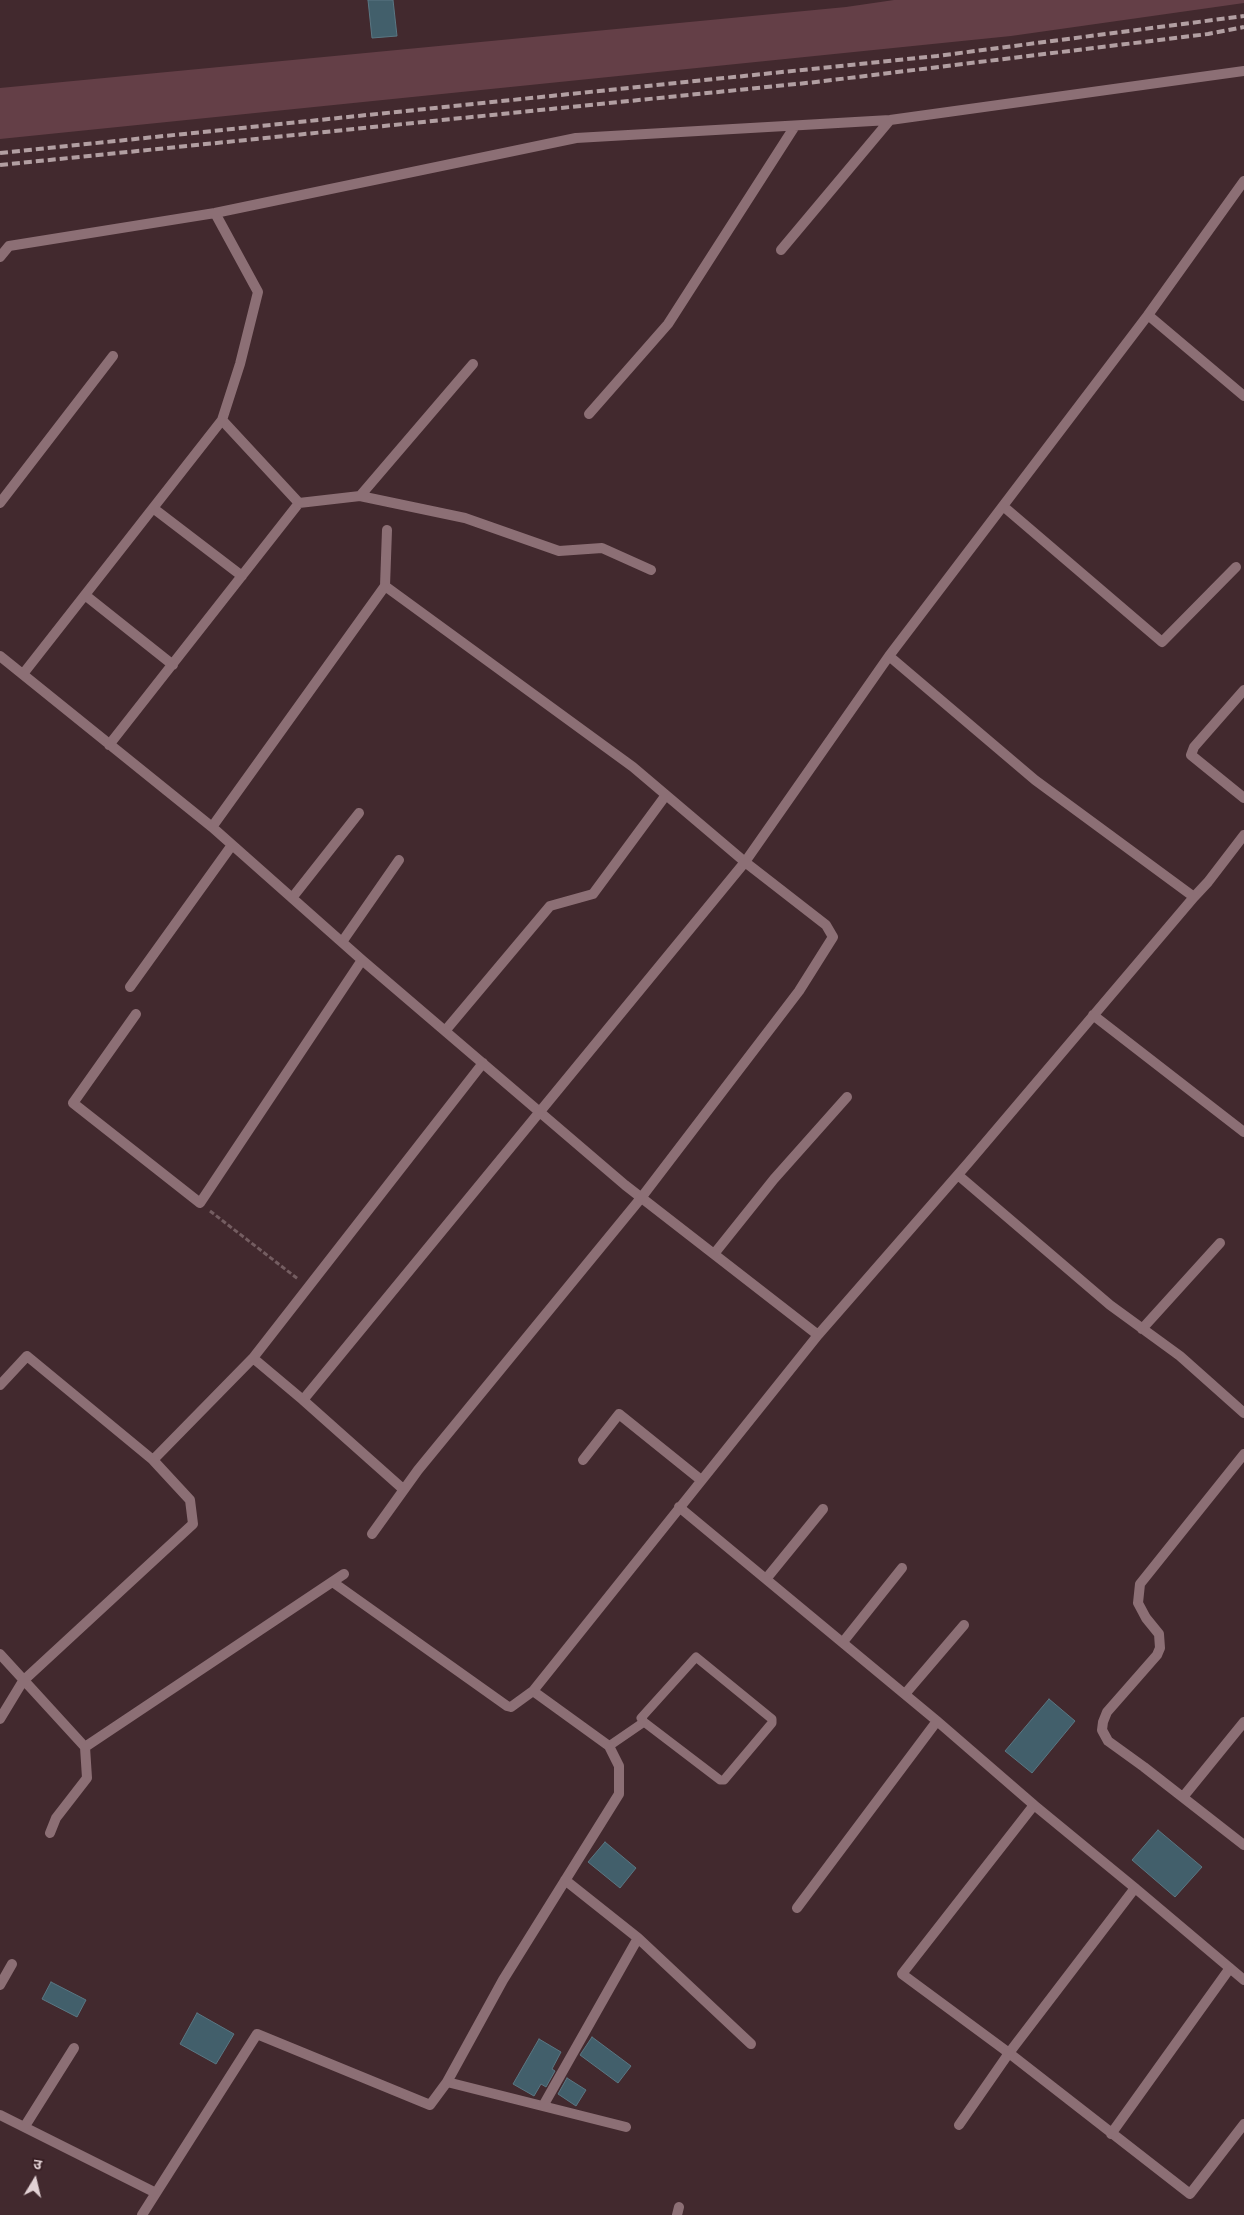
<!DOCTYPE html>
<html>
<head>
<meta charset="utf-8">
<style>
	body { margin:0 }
	#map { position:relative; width:1244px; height:2215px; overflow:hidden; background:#42292e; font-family:Signika,"Noto Sans Devanagari",sans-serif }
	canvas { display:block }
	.north { position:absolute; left:10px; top:2155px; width:50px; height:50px; -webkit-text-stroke:4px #381f24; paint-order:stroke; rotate:9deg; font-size:14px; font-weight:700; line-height:20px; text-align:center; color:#e2d1d4 }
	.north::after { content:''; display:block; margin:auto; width:18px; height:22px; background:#e2d1d4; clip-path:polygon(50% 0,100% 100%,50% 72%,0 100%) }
</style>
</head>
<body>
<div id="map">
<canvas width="1244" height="2215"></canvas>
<div class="north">उ</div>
</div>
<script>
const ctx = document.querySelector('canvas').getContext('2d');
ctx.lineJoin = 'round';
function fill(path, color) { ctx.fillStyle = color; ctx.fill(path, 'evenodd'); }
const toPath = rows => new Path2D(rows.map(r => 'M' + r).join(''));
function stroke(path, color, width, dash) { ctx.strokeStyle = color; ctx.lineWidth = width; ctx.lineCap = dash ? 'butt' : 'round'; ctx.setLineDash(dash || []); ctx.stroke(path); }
fill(toPath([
	[894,0,1244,0,1244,3,1011,36,0,139,0,88,846,7]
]), '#643f47');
const building = toPath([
	[368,0,393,0,397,36,372,38,368,0],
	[1049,1699,1075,1721,1032,1773,1005,1751,1049,1699],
	[1158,1830,1202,1867,1175,1897,1132,1860,1158,1830],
	[605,1842,636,1868,620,1888,588,1862,605,1842],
	[51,1982,86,2000,77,2017,42,1999,51,1982],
	[197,2013,234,2034,216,2064,180,2044,197,2013],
	[592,2037,631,2066,618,2083,580,2055,592,2037],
	[539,2039,561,2052,552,2069,555,2071,546,2087,541,2084,534,2096,513,2084,539,2039],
	[567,2078,586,2090,576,2106,558,2094,567,2078]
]);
fill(building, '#425f6b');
stroke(building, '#5a7783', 1);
stroke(toPath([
	[210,1211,298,1279]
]), '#745d61', 3, [5, 2.5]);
stroke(toPath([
	[609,1746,644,1722,641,1718,696,1657,772,1719,772,1723,724,1780,720,1780,644,1722]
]), '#8c6f75', 9);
stroke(toPath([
	[215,213,258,292,240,364,222,420,299,503],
	[781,250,890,120],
	[0,257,9,246,215,213,576,138,890,120,1244,71],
	[1148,315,1244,396],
	[589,414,668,324,795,126],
	[360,496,473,364],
	[0,503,113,356],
	[1003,506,1162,642,1236,567],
	[153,508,242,576],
	[85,595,173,665],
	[0,656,212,827,362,960,625,1185,818,1335,533,1691,609,1746,619,1766,619,1794,503,1980,447,2082,430,2105,257,2034,142,2215],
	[23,674,222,420],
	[1244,690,1194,747,1191,755,1244,798],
	[109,745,299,503,360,496,465,518,559,551,602,548,651,570],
	[212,827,385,586,387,530],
	[1194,897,1208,882,1244,835],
	[292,898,359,813],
	[342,942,399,860],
	[130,987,232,845],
	[136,1014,73,1103,200,1203,362,960],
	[1093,1015,1244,1132],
	[445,1031,550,906,593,894,666,795],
	[958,1175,1110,1305,1180,1356,1244,1413],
	[714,1254,774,1179,847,1097],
	[1142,1329,1220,1243],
	[818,1335,969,1162,1194,897,1035,780,889,656,1148,315,1244,181],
	[0,1385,27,1356,153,1460],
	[303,1400,253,1358,483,1063],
	[1244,1454,1140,1584,1138,1603,1146,1618,1159,1634,1160,1648,1157,1655,1107,1712,1103,1722,1102,1730,1108,1741,1144,1767,1244,1845],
	[583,1460,619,1414,701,1480],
	[403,1489,303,1400,745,862,889,656],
	[679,1507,937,1721,1034,1805,1135,1888,1244,1980],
	[372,1534,418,1470,641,1198,799,991,833,937,826,925,745,862,633,767,385,586],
	[766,1579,823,1509],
	[334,1583,507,1706,511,1707,533,1691],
	[843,1642,902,1568],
	[0,1654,85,1747,344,1574],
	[905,1694,964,1625],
	[0,1719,23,1681,193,1524,190,1500,153,1460,253,1358],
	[1183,1797,1244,1722],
	[1034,1805,902,1974,1009,2053,1190,2194,1244,2124],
	[50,1833,56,1818,87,1778,85,1747],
	[565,1880,638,1938,751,2044],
	[797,1908,937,1721],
	[0,1985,12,1964],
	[447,2082,626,2127],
	[543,2106,638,1938],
	[0,2115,154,2192],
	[959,2125,1009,2053,1135,1888],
	[25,2126,74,2048],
	[1111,2134,1230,1968],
	[677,2215,679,2207]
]), '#8c6f75', 10);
stroke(toPath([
	[0,153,937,56,1244,16],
	[0,165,816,82,1208,34,1244,27]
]), '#b29fa2', 4, [8, 4]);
</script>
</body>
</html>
